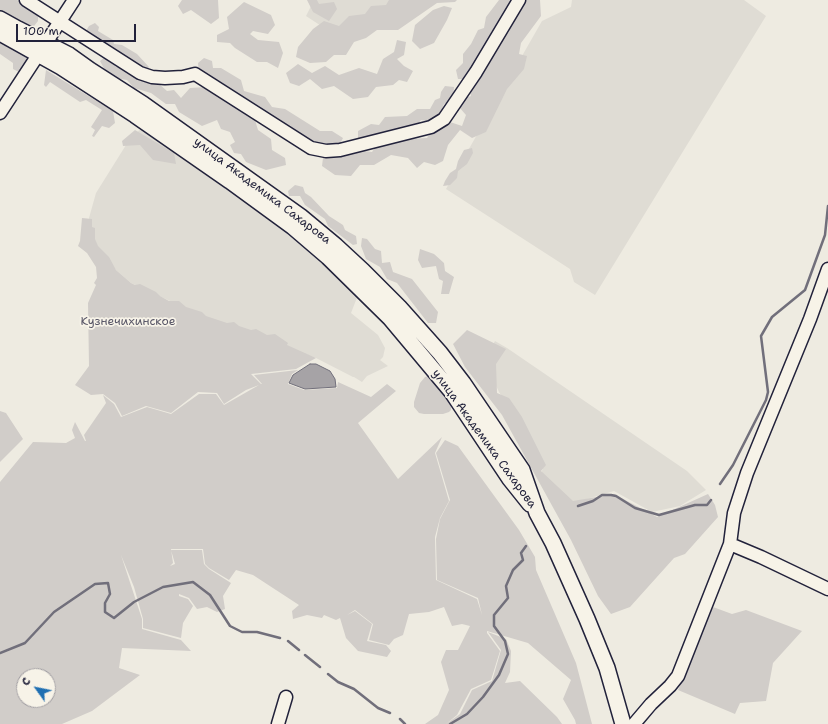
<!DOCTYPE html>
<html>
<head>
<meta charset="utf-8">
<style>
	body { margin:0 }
	#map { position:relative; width:828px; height:724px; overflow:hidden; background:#eeebe1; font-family:"Shantell Sans",sans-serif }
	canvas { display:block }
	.north { position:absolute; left:16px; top:668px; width:40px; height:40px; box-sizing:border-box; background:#f7f3e8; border:1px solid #a29fa3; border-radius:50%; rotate:303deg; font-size:11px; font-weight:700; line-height:16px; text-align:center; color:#22223b }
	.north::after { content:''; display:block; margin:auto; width:14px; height:18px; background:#1f6fb2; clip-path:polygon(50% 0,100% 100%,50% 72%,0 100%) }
	.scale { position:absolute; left:16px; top:24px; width:120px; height:18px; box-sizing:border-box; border:2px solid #22223b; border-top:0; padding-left:5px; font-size:12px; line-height:14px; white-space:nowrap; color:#22223b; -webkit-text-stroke:3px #f7f3e8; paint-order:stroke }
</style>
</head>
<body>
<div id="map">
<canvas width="828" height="724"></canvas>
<div class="north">С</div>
<div class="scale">100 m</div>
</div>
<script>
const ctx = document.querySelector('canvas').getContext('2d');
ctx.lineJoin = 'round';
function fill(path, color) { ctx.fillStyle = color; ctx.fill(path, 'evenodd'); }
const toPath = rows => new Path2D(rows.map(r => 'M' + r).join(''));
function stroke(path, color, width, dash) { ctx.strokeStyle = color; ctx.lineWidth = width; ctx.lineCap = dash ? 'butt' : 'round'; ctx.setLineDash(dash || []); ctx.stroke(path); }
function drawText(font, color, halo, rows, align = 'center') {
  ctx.font = font + ' "Shantell Sans",sans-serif'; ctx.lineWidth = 3.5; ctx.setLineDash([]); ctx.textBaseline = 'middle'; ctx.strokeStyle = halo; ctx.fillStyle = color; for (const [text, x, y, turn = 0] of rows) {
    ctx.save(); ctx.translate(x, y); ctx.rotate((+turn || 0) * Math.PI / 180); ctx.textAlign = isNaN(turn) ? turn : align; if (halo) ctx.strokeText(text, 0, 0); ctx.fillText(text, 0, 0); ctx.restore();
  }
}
fill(toPath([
	[310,0,401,0,332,33,306,16,311,6],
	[572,0,744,0,766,16,595,295,574,282,570,269,446,189,542,21,571,7],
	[141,129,226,186,289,232,324,262,358,295,351,313,378,335,385,348,383,357,380,360,388,366,367,376,362,382,354,377,353,377,316,358,196,313,131,283,116,270,100,252,92,234,89,218,96,193,131,137],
	[495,341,507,348,687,471,706,490,680,506,652,512,614,491,573,503,541,474,544,465,499,392,493,379,487,356]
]), '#dfdcd4');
fill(toPath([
	[0,0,17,0,34,10,38,15,38,21,34,26,29,28,0,17],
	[182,0,218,0,219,18,211,24,191,10,183,14,178,6],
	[307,0,317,0,319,4,334,2,337,9,329,21,313,12],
	[389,0,457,0,455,2,437,3,398,30,377,30,366,38,354,42,346,55,334,55,326,62,310,63,296,57,298,47,313,29,324,21,339,26,349,16,365,14,371,6,386,5],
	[499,0,509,0,512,2,506,16,491,32,490,40,483,48,478,62,465,79,458,79,456,70,463,63,463,54,471,44,478,30,484,28,486,17],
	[525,0,540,0,541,16,521,43,519,54,527,56,524,69,507,89,486,132,472,138,460,130,448,145,443,161,435,165,424,162,417,168,408,158,391,155,374,165,360,165,351,176,335,175,322,166,323,158,342,155,349,149,372,152,377,145,408,139,427,138,432,131,450,122,462,126,466,115,459,107,460,100,471,96,469,89,483,73,488,57,498,41,509,32,512,19,520,5,525,2],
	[244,2,271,15,275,25,268,34,253,31,250,34,258,40,279,42,283,53,278,68,267,62,257,62,235,48,230,43,217,42,217,35,229,29,227,17],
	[444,6,452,8,447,20,434,43,420,49,412,41,415,25,433,10],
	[95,23,99,27,98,31,113,40,114,44,122,45,137,54,149,67,146,72,138,68,136,62,130,63,116,55,114,48,106,49,86,31,89,26],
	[397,40,406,42,404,55,397,59,404,66,413,71,407,82,399,80,393,85,376,87,368,97,353,99,334,86,322,89,310,79,299,86,290,83,286,73,298,64,312,73,325,66,339,75,359,68,377,74,383,59,394,52],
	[0,42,26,57,28,63,23,71,19,72,13,69,13,63,0,54],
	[106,56,116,67,124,67,131,76,139,76,158,83,167,91,174,90,181,98,190,88,206,87,199,74,198,63,204,58,212,61,213,68,221,68,241,80,244,91,265,97,272,107,285,109,320,131,332,131,343,138,340,144,316,147,269,118,255,120,258,130,271,139,272,150,285,158,286,165,266,170,246,162,241,154,234,153,230,145,235,142,230,132,221,129,217,120,202,126,179,112,175,104,166,104,151,93,134,88,127,80,114,78,106,72,100,61],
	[46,70,113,111,115,123,109,128,102,126,94,137,92,136,95,130,91,127,102,110,86,100,80,102,50,82,46,87,44,85],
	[445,86,454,87,453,99,444,104,438,119,433,122,421,120,416,128,407,133,399,128,387,141,358,140,358,131,371,124,379,125,385,117,407,116,417,109,430,109,435,100,440,98,441,92],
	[135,130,174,153,176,164,153,160,140,145,123,146,122,141],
	[472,148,473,153,467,164,458,171,457,178,450,185,443,186,445,181,450,173,456,169,458,161,464,150],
	[295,185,303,187,305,193,311,197,329,216,343,225,345,230,356,236,357,244,353,245,328,226,325,219,305,205,300,196,289,196,288,191],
	[82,218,92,219,92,227,95,228,95,239,98,246,109,257,116,270,131,283,135,285,140,284,156,292,160,296,169,301,179,301,186,307,202,312,206,316,227,323,234,322,239,326,251,330,256,329,267,335,275,334,288,343,287,345,316,358,296,369,251,374,261,384,262,384,254,375,298,370,292,374,288,384,304,390,337,388,338,382,371,397,387,384,396,391,358,423,398,479,442,437,435,453,449,501,440,518,435,537,436,580,477,599,482,615,478,598,437,580,436,539,440,519,450,500,436,453,445,440,458,446,519,530,535,557,536,570,576,663,592,724,576,724,575,720,563,699,571,680,528,643,487,631,487,633,500,651,491,680,471,689,457,715,446,724,460,714,472,690,492,681,501,650,488,632,506,639,511,651,510,672,505,683,520,681,557,717,562,724,425,724,438,715,449,690,441,662,446,650,458,650,470,626,462,624,452,626,444,607,429,612,409,614,403,635,394,639,389,645,369,640,373,624,355,610,347,615,355,611,372,624,367,641,386,645,391,651,387,657,358,651,346,638,340,618,336,620,324,615,322,618,307,615,293,619,292,611,299,605,253,575,236,570,229,580,209,568,205,564,203,549,171,549,173,563,170,566,175,564,171,550,202,550,204,564,209,569,231,583,223,596,225,609,217,612,207,607,197,609,189,598,179,594,179,596,188,599,193,606,183,623,181,638,143,628,143,619,134,587,121,555,142,619,142,629,181,640,191,651,122,648,119,668,140,675,92,711,62,724,0,724,0,482,33,442,66,443,75,438,72,430,75,422,85,441,86,441,84,435,106,403,103,395,114,404,121,417,147,407,171,414,199,394,216,394,224,405,259,385,246,390,224,404,217,393,198,392,171,413,146,406,122,416,115,403,103,394,91,395,75,385,89,366,88,303,96,285,94,283,97,278,96,267,87,253,78,246,80,241],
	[24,676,48,676,48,700,24,700],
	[362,238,367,239,375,249,381,251,382,263,390,262,393,272,412,279,438,312,436,323,428,323,397,283,387,279,380,267,366,259,361,246],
	[420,249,434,254,444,263,445,271,454,277,449,294,441,294,443,281,439,279,436,266,422,268,418,260],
	[467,330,506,349,496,364,497,393,509,398,522,417,546,465,541,471,573,501,614,494,657,517,708,494,715,505,718,517,685,554,674,558,630,607,611,614,598,596,571,540,502,415,465,367,453,344],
	[428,376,432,377,451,403,451,410,449,412,443,414,424,414,419,413,414,407,414,402,420,383,425,377],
	[0,411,6,413,23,439,0,462],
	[713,607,732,614,746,610,802,631,773,663,766,701,740,703,735,714,678,690]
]), '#d1cdc9');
const water = toPath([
	[310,364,316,364,330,371,335,379,336,387,305,389,289,383,293,375,310,364]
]);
fill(water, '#a6a3a6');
stroke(water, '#716f7b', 1);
stroke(toPath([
	[720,484,733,465,766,400,768,392,761,336,772,317,805,290,825,235,828,206],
	[578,506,593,501,602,495,611,495,616,496,635,508,659,515,695,505,707,505,711,500],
	[288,641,299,650],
	[0,653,25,643,54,612,95,584,108,583,110,594,105,603,105,612,114,618,134,602,163,587,193,582,210,595,230,626,242,632,257,632,280,638],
	[305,655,320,667],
	[328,674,338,682,354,689,378,708,390,713],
	[400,719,405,724],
	[450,724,467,714,483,697,499,675,508,654,505,641,494,626,494,615,508,598,506,586,513,570,523,560,521,553,526,546]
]), '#716f7b', 2.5);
const minor = toPath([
	[26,0,140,73,152,77,165,78,183,77,195,74,311,148,326,151,340,150,431,127,444,119,476,72,519,0],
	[0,113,74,0],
	[730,544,761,557,828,589],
	[278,724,286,697],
	[634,724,651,704,670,686,678,676,730,544,734,513,747,473,810,319,828,269]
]);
const major = toPath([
	[0,19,18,29,69,55,90,70,143,104,300,216,336,246,363,271,399,307,440,353,463,383,522,470,537,513,553,543,587,619,607,668,623,724],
	[0,33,61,67,135,115,230,181,293,227,328,257,390,318,452,392,510,479,530,504]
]);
stroke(minor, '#22223b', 15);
stroke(major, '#22223b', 18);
stroke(minor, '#f7f3e8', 12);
stroke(major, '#f7f3e8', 15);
drawText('12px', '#22223b', '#f7f3e8', [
	["улица Академика Сахарова",262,191,37],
	["улица Академика Сахарова",484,439,54]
]);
drawText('12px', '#575566', '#f7f3e8', [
	["Кузнечихинское",128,322]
]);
</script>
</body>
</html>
